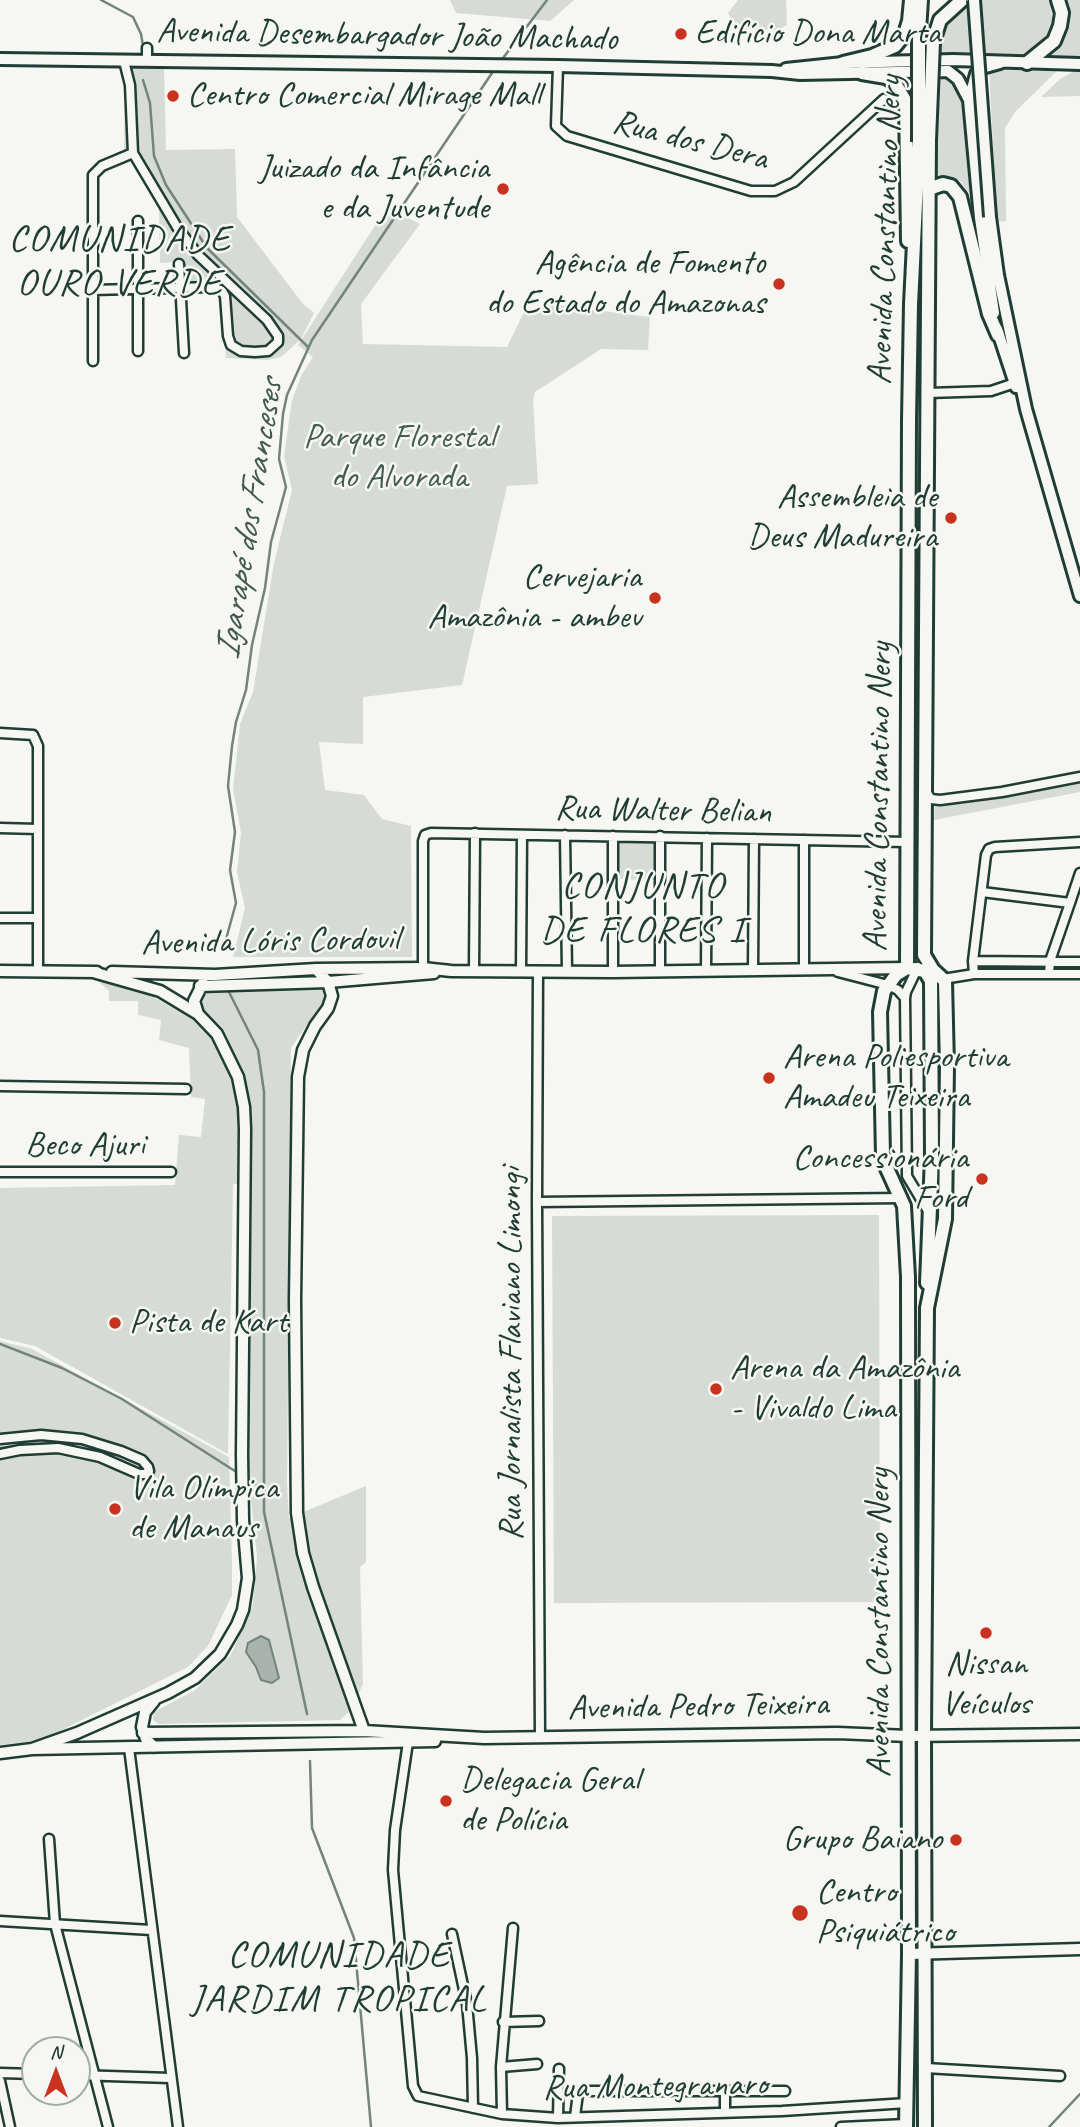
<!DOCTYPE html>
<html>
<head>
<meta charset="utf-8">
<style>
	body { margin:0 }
	#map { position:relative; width:1080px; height:2127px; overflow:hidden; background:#f6f6f2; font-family:Caveat,sans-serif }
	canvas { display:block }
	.north { position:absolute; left:21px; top:2036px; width:70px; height:70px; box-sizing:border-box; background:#f6f6f2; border:2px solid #a0aca6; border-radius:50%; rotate:0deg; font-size:19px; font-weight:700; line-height:28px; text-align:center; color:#1f3d34 }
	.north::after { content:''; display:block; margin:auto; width:24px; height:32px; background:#c8321e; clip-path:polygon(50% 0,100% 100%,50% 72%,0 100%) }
</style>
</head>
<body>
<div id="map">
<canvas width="1080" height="2127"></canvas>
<div class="north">N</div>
</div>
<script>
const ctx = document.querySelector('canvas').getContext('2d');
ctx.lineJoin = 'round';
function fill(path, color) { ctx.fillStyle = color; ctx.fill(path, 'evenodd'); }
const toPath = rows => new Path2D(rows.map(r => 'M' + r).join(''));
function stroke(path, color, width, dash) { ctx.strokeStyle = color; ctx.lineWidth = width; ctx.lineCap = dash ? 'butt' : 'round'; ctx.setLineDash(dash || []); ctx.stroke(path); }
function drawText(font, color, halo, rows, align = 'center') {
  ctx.font = font + ' Caveat,sans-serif'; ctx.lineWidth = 5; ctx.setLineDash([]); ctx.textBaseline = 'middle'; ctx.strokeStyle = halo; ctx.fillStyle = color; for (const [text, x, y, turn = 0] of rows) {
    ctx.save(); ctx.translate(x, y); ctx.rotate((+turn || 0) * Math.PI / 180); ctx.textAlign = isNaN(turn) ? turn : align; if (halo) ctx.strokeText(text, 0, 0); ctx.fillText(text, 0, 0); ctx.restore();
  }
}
fill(toPath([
	[450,0,574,0,550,21,456,13],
	[738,0,786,0,787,25,778,30,736,29,728,13],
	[970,0,1049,0,1053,20,1051,30,1040,46,1026,55,941,54,942,36,946,24],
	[1062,0,1080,0,1080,59,1043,57,1053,49],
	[125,67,164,68,166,150,235,149,237,217,303,304,314,313,301,339,281,357,268,360,226,358,222,297,219,290,178,285,175,262,160,263,159,207,133,161,124,153],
	[1061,67,1015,112,1005,128,1006,221,997,222,989,70],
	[1076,70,1080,70,1080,96,1041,97,1060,79],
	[892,74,941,74,952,79,961,93,970,194,961,182,953,178,945,177,936,180,936,138,914,138,911,155,910,104],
	[387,207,420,224,361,304,363,344,507,347,523,314,548,304,650,317,648,350,601,349,535,392,533,401,538,484,507,486,462,685,363,697,363,744,319,742,325,790,364,795,382,819,411,826,412,957,233,957,245,908,237,872,241,833,233,789,240,724,253,692,274,563,292,490,284,456,292,400,302,374,313,357,298,345],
	[1080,779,1080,792,934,820,935,804,990,797],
	[612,833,658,833,659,880,613,879],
	[97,980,150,995,198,1023,203,1008,200,998,206,990,324,989,324,1000,291,1048,287,1484,289,1518,366,1486,366,1562,360,1567,363,1684,350,1711,340,1720,159,1724,153,1720,154,1712,195,1690,231,1655,253,1604,257,1557,248,1469,252,1184,233,1184,228,1454,35,1346,0,1338,0,1188,175,1185,179,1135,201,1137,205,1099,191,1097,189,1048,159,1040,161,1020,138,1015,138,1001,109,1001,109,991],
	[879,1215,880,1602,554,1603,552,1216],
	[0,1341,32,1349,229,1457,232,1561,232,1595,208,1646,188,1667,42,1740,0,1745]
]), '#d6dbd6');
const water = toPath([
	[261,1636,269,1640,279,1678,272,1683,261,1680,256,1667,246,1652,248,1643,261,1636]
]);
fill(water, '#aab3ae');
stroke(water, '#72847d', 2);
stroke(toPath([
	[101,0,133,17,141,34,143,46],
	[500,62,547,0],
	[143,80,150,103,154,156,166,185,207,248,308,347],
	[223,950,236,903,230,870,235,832,228,786,232,746,236,722,246,690,252,645,265,588,271,542,286,487,279,459,283,414,287,395,312,340,494,70],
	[228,990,258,1050,264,1092,264,1512,307,1714],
	[0,1344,62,1368,122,1399,238,1473],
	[247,1479,265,1490],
	[310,1761,312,1828,354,1938,371,2127],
	[1049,2127,1080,2094]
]), '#72847d', 2.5);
const minor = toPath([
	[147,48,147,61],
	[558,66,556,126,567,136,751,191,775,191,794,182,884,99],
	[138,221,138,351],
	[179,264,184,353],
	[92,290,214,287,222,291,225,296,228,336,231,345,241,351,255,352,268,351,278,342,278,336,267,320,198,255,177,227,133,153,130,85,124,61],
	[93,361,93,175,102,166,133,153],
	[928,393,991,391,1018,382],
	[0,733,33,735,38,746,38,971],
	[927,793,931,799,940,800,1002,792,1080,777],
	[0,828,38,829],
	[565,835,567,971],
	[613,836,613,972],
	[660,836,660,971],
	[804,840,804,969],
	[982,892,1070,903,1080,873],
	[0,918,38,918],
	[973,961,1080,962],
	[918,967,906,992,905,998,907,1176,928,1211],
	[753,970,754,839],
	[474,971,475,833],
	[521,971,522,835],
	[538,971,537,1202,540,1737],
	[706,971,707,838],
	[423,972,423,841,425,835,431,833,907,842],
	[838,972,888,985,898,990,905,998],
	[974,974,973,961,986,855,989,849,995,847,1080,842],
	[1049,974,1050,961,1070,903],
	[943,979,974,974,1080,974],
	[0,1086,186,1089],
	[0,1172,171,1172],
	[537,1202,901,1198],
	[0,1439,41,1435,82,1439,121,1451,142,1460,148,1467,149,1471,145,1474,139,1474,100,1457,58,1448,20,1450,0,1454],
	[408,1742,395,1830,393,1870,413,2086,418,2096,502,2114,558,2118,782,2111,907,2103],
	[129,1748,178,2127],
	[49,1839,55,1924,108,2127],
	[0,1921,151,1930],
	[452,1934,467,2004,472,2058,473,2108],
	[503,2022,539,2021],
	[501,2067,537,2064],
	[926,2068,1060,2076],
	[0,2073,35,2074],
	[77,2075,170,2078],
	[0,2081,10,2127],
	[725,2112,725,2090],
	[502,2114,501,2067,513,1928],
	[575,2117,578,2093,583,2091,785,2091],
	[558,2118,559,2069],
	[841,2127,906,2124]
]);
const tertiary = toPath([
	[316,969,328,982,332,996,328,1008,315,1026,303,1050,298,1077,295,1300,297,1513,303,1553,313,1587,364,1731],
	[0,971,97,972],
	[112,972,215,975,316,969,423,968,451,971,613,972,907,968],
	[200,986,328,982,434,973],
	[198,1014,194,1001,203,983],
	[154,1701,145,1712,142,1727,146,1739,154,1747],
	[143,1733,364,1731,484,1738,838,1733,908,1736,1080,1734],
	[32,1749,77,1733,168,1693,195,1678,220,1654,237,1625,243,1610,248,1578,243,1520,242,1455,245,1129,244,1107,238,1077,217,1034,198,1014,160,991,93,972],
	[0,1753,32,1749,435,1741],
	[909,1954,1080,1949]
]);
const secondary = toPath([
	[0,59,558,66,772,71,800,74,948,71,958,79,969,100],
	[786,69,843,63,953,60,1080,64],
	[990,217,998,275,1026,409,1080,596],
	[994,313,980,218,969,100,976,74,982,68,1000,63],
	[997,329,1016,387]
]);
const trunk = toPath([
	[919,31,921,0],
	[933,42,940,20,962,0],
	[843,63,872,56,895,46,905,34,909,21,911,0],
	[1027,63,1054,41,1060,26,1062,13,1058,0],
	[862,73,886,77,895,83,906,102,908,241],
	[929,189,943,184,951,186,960,197,989,314,998,335],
	[907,968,909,420,911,304,919,142],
	[907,968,925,971,931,981,932,1156,927,1283],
	[906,2127,909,1954,908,1277,904,1206,885,1164,883,1155,880,1012,884,991,896,975,907,968],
	[925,2127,924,1735,927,1308,945,1219,947,1066,945,981,933,970,924,955,929,140]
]);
stroke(minor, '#1f3d34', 13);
stroke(tertiary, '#1f3d34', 15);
stroke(secondary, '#1f3d34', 16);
stroke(trunk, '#1f3d34', 18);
stroke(minor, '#f6f6f2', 8);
stroke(tertiary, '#f6f6f2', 10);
stroke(secondary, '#f6f6f2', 10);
stroke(trunk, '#f6f6f2', 12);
const secondaryBridge = toPath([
	[974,0,990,217]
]);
const trunkBridge = toPath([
	[929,140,933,42],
	[919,142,919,31]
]);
stroke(secondaryBridge, '#1f3d34', 16, []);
stroke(trunkBridge, '#1f3d34', 18, []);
stroke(secondaryBridge, '#f6f6f2', 10);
stroke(trunkBridge, '#f6f6f2', 12);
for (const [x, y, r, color] of [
	[681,34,7,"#c8321e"],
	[173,96,7,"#c8321e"],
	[503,189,7,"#c8321e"],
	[779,284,7,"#c8321e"],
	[951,518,7,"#c8321e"],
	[655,598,7,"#c8321e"],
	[769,1078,7,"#c8321e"],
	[982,1179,7,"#c8321e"],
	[115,1323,7,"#c8321e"],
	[716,1389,7,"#c8321e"],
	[115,1509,7,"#c8321e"],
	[986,1633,7,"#c8321e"],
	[446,1801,7,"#c8321e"],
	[956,1840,7,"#c8321e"],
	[800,1913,9,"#c8321e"]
]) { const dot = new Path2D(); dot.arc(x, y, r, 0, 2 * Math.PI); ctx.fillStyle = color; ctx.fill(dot); stroke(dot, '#f6f6f2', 2.5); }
drawText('35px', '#1f3d34', '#f6f6f2', [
	["Edifício Dona Marta",695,34],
	["Centro Comercial Mirage Mall",187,96],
	["Juizado da Infância",489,169,"right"],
	["e da Juventude",489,209,"right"],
	["Agência de Fomento",765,264,"right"],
	["do Estado do Amazonas",765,304,"right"],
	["Assembleia de",937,498,"right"],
	["Deus Madureira",937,538,"right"],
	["Cervejaria",641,578,"right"],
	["Amazônia - ambev",641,618,"right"],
	["Arena Poliesportiva",783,1058],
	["Amadeu Teixeira",783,1098],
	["Concessionária",968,1159,"right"],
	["Ford",968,1199,"right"],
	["Pista de Kart",129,1323],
	["Arena da Amazônia",730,1369],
	["- Vivaldo Lima",730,1409],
	["Vila Olímpica",129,1489],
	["de Manaus",129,1529],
	["Nissan",986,1665,"center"],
	["Veículos",986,1705,"center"],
	["Delegacia Geral",460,1781],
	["de Polícia",460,1821],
	["Grupo Baiano",942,1840,"right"],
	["Centro",816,1893],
	["Psiquiátrico",816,1933]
], 'left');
drawText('35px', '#1f3d34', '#f6f6f2', [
	["Avenida Desembargador João Machado",387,36,1],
	["Rua dos Dera",690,141,14],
	["Avenida Constantino Nery",886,230,-88],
	["Avenida Constantino Nery",879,797,-89],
	["Rua Walter Belian",663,811,1],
	["Avenida Lóris Cordovil",270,942,-1],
	["Beco Ajuri",85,1146],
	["Rua Jornalista Flaviano Limongi",512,1354,-90],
	["Avenida Constantino Nery",880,1623,-90],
	["Avenida Pedro Teixeira",698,1707,-1],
	["Rua Montegranaro",655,2087,-1]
]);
drawText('35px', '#445d54', '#f6f6f2', [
	["Parque Florestal",399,438],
	["do Alvorada",399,478]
]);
drawText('italic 37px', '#425a52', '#f6f6f2', [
	["Igarapé dos Franceses",250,520,-81]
]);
ctx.letterSpacing = '2px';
drawText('38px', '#1f3d34', '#f6f6f2', [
	["COMUNIDADE",120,240],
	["OURO VERDE",120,284],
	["CONJUNTO",643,887],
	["DE FLORES I",643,931],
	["COMUNIDADE",339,1956],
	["JARDIM TROPICAL",339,2000]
]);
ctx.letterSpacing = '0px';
</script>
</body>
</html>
